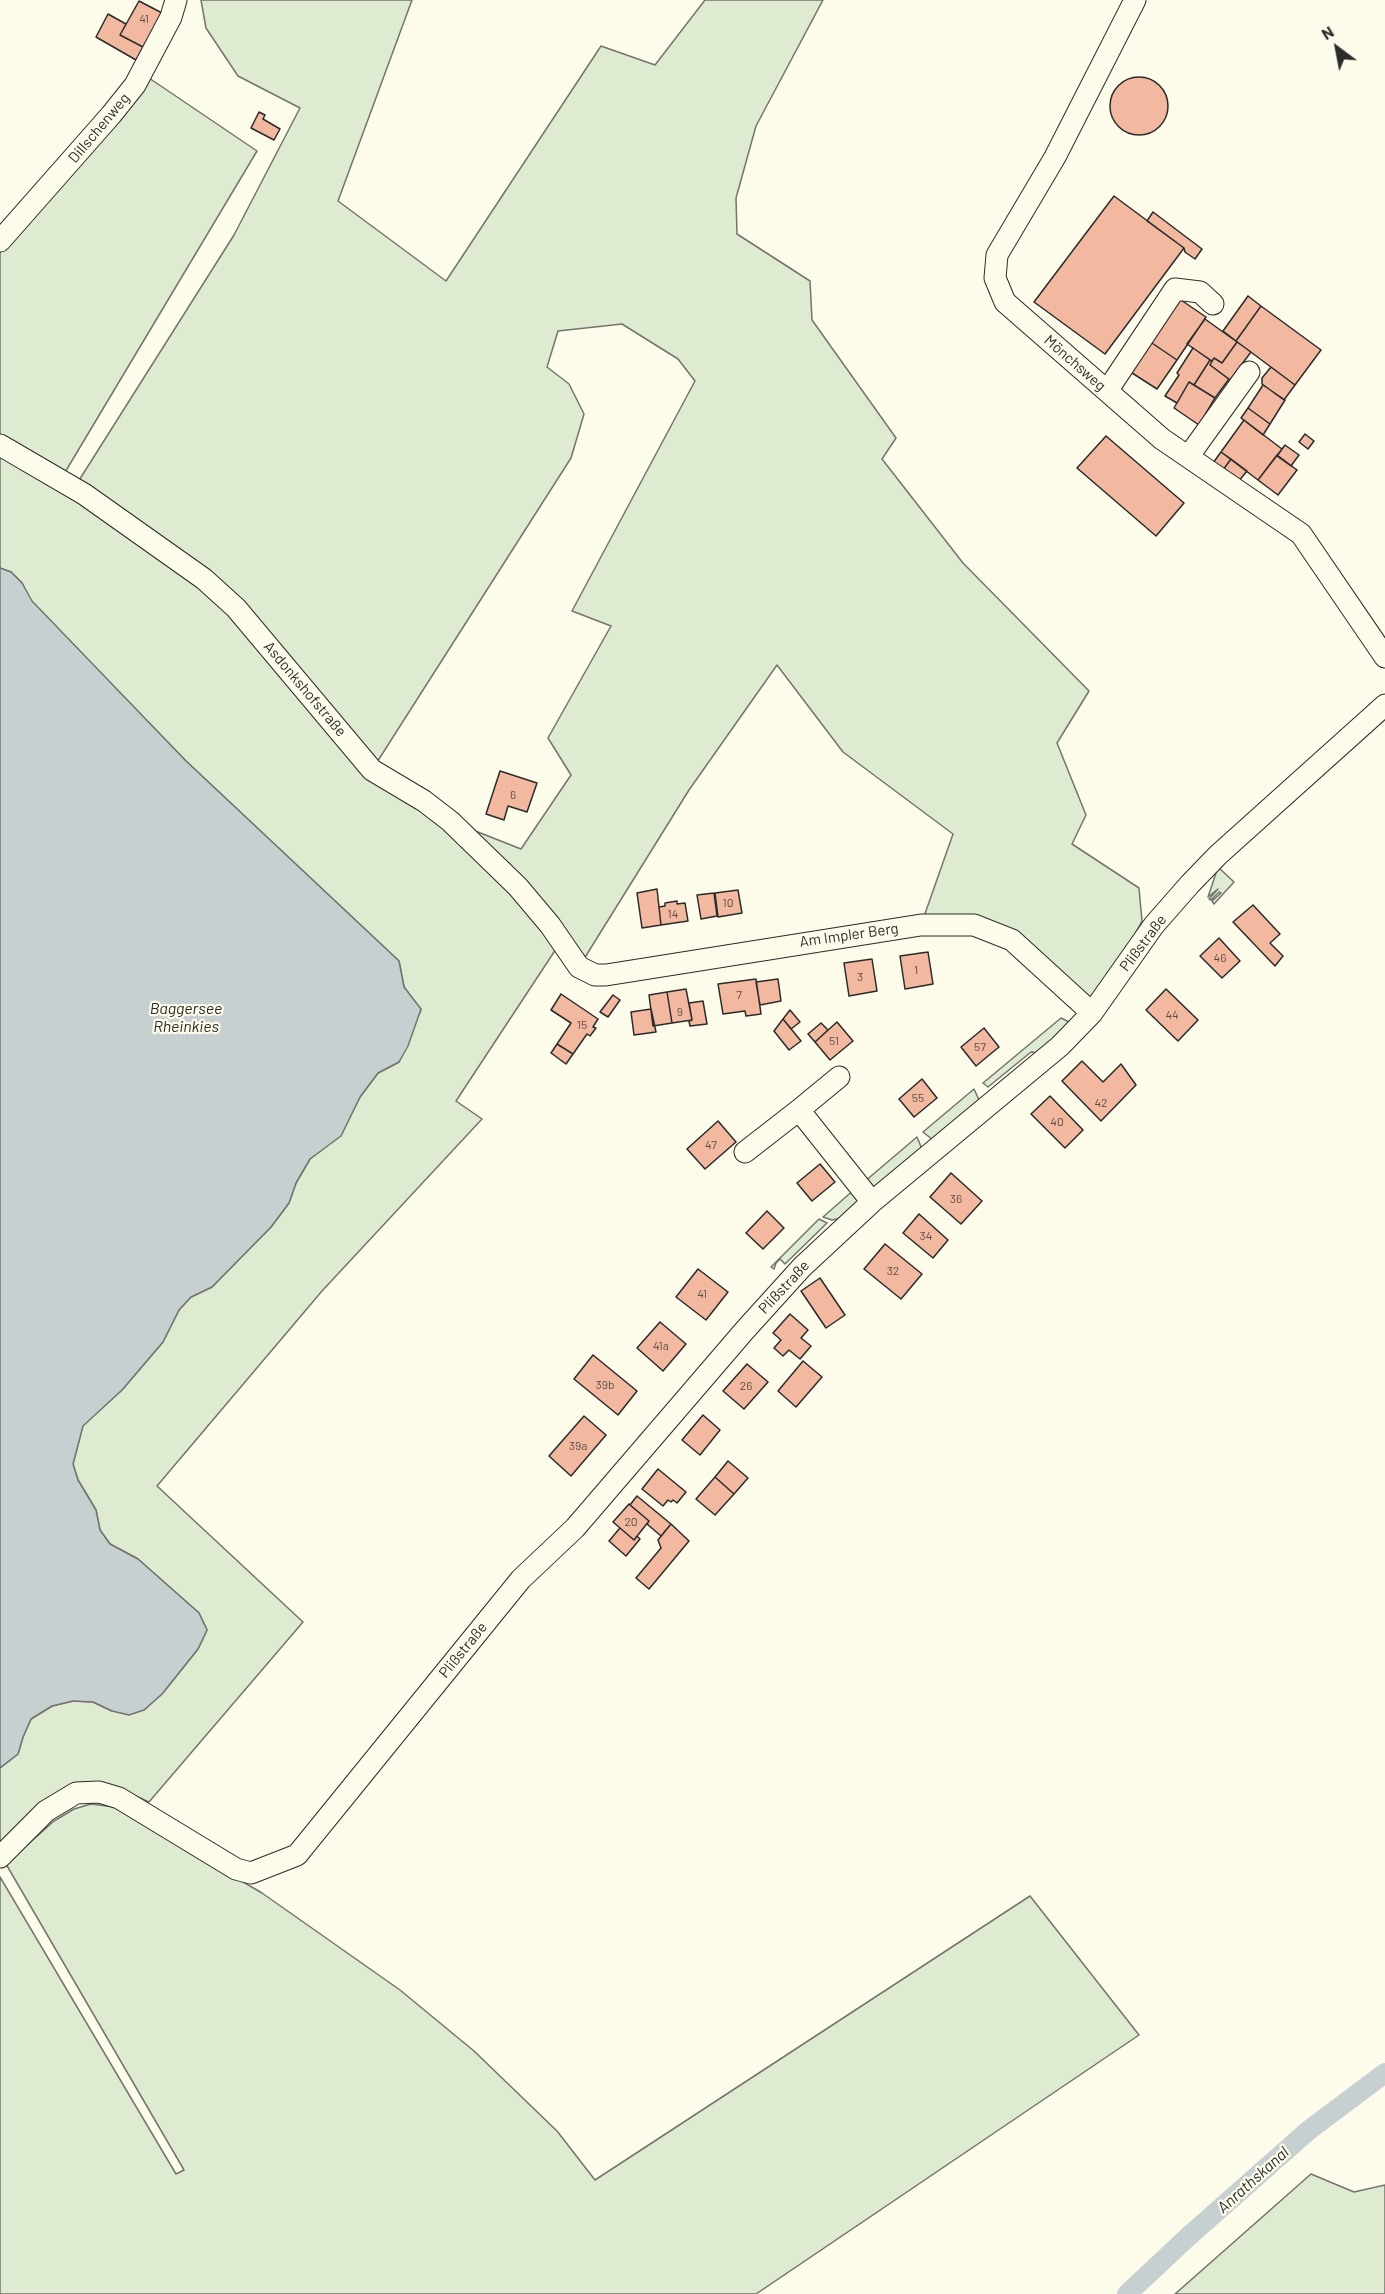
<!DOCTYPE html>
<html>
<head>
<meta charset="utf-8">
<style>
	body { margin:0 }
	#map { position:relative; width:1385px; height:2294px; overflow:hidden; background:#fdfbea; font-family:Barlow,sans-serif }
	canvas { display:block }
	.north { position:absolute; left:1307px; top:18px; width:60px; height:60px; -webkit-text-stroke:4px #fdfbea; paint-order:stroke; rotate:328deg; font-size:16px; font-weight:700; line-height:24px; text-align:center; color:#2b2b2b }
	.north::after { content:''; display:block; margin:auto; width:21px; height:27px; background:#2b2b2b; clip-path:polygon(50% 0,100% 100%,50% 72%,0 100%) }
</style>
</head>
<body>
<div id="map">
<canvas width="1385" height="2294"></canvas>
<div class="north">N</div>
</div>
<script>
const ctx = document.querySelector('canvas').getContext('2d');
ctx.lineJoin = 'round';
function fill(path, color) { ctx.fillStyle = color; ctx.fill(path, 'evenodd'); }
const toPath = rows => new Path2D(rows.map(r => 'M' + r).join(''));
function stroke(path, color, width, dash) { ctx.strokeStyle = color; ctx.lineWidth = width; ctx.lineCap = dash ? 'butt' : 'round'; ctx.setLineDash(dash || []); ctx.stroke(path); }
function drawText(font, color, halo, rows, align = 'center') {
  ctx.font = font + ' Barlow,sans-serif'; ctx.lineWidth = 4.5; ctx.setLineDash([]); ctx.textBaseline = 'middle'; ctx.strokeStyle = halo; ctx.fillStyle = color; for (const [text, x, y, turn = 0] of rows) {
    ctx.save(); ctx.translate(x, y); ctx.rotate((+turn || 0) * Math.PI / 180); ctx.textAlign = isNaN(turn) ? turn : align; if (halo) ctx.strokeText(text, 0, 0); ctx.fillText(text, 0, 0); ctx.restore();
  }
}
const green = toPath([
	[201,0,412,0,338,201,446,281,601,46,655,65,705,0,823,0,756,126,736,198,737,234,810,281,812,320,896,438,882,459,963,563,1089,691,1057,743,1086,815,1072,844,1139,888,1142,921,1092,1013,1012,940,921,925,953,834,843,752,777,665,689,790,579,967,450,821,521,849,571,775,548,738,611,626,572,611,695,381,678,359,622,324,558,331,547,367,569,384,584,414,571,458,372,770,463,842,492,868,556,949,456,1101,482,1119,322,1291,157,1486,303,1622,149,1802,127,1792,95,1784,0,1848,0,1768,18,1754,23,1737,31,1719,52,1706,73,1701,93,1702,112,1711,144,1710,162,1694,198,1649,207,1630,199,1613,138,1559,110,1544,100,1530,96,1510,78,1480,73,1464,83,1425,122,1390,163,1342,179,1310,191,1297,212,1287,271,1227,289,1203,296,1183,310,1159,341,1135,360,1097,378,1073,399,1062,421,1010,404,987,399,961,186,761,31,601,22,583,11,572,0,568,0,448,71,493,234,235,300,108,238,76,206,28,201,0],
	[149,78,257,151,64,474,0,435,0,243,149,78],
	[1218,867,1234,882,1214,904,1212,901,1221,893,1219,892,1211,900,1209,899,1218,889,1208,897,1218,867],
	[1061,1018,1073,1024,1039,1053,1031,1052,988,1087,983,1083,1061,1018],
	[974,1089,980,1102,933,1140,923,1132,974,1089],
	[917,1137,922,1149,876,1187,870,1187,864,1182,917,1137],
	[856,1188,858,1202,842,1218,832,1220,823,1217,856,1188],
	[819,1219,827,1223,785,1264,780,1259,776,1263,774,1269,771,1267,819,1219],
	[91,1804,115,1807,262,1893,400,1990,474,2051,557,2131,595,2180,1030,1896,1139,2035,756,2294,0,2294,0,1877,176,2174,184,2170,6,1864,54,1821,74,1809,91,1804],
	[1311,2174,1354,2192,1385,2185,1385,2294,1175,2294,1311,2174]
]);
fill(green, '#deebd1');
stroke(green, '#74746e', 1.5);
const water = toPath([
	[0,568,11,572,22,583,32,601,186,761,399,961,404,987,421,1009,408,1046,399,1062,378,1073,360,1097,341,1136,310,1159,296,1183,289,1203,271,1227,212,1287,191,1297,179,1310,163,1342,122,1390,83,1426,73,1464,78,1480,96,1510,100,1530,110,1544,138,1559,199,1613,207,1630,198,1649,162,1694,144,1710,129,1715,112,1711,93,1702,73,1701,52,1706,31,1719,23,1737,18,1754,0,1768,0,568]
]);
fill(water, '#c7d0d0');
stroke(water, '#74746e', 1.5);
stroke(toPath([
	[1127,2294,1189,2236,1309,2130,1385,2073]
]), '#c7d0d0', 20);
const building = toPath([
	[139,1,162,13,143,47,120,35,139,1],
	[108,14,126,24,120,35,143,47,136,60,96,37,108,14],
	'1110 106a29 29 0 1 1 58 0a29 29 0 1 1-58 0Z',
	[259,112,265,115,263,119,280,129,274,140,251,128,259,112],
	[1114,196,1184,248,1105,354,1034,302,1114,196],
	[1153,212,1202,249,1195,259,1185,252,1184,248,1147,221,1153,212],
	[1248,296,1261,306,1236,341,1223,331,1248,296],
	[1178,298,1206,317,1177,360,1149,341,1178,298],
	[1261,306,1321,350,1295,385,1236,341,1261,306],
	[1205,319,1237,342,1222,363,1214,358,1212,361,1187,344,1205,319],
	[1149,341,1177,360,1157,389,1129,371,1149,341],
	[1237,342,1251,352,1230,380,1210,365,1214,358,1222,363,1237,342],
	[1193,348,1210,360,1194,385,1189,382,1177,403,1165,396,1179,375,1177,373,1193,348],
	[1210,360,1212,361,1210,365,1229,379,1215,398,1194,385,1210,360],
	[1271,367,1295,385,1284,400,1262,384,1262,378,1271,367],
	[1189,382,1215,398,1199,425,1174,408,1189,382],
	[1263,385,1285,400,1270,424,1248,408,1263,385],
	[1248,408,1270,424,1263,435,1241,418,1248,408],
	[1244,420,1282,449,1258,480,1221,452,1244,420],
	[1305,434,1314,441,1308,449,1299,442,1305,434],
	[1106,436,1184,503,1156,536,1077,468,1106,436],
	[1285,445,1299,455,1291,466,1277,456,1285,445],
	[1221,452,1231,459,1223,470,1213,463,1221,452],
	[1277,455,1297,470,1278,495,1258,480,1277,455],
	[1231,459,1247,471,1238,482,1223,470,1231,459],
	[500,771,537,783,527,812,508,806,504,820,486,814,500,771],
	[657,889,661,925,642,928,637,893,657,889],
	[738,890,742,913,718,917,715,893,738,890],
	[714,893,717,916,701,919,697,895,714,893],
	[677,901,677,904,685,903,688,921,661,925,659,907,665,906,665,903,677,901],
	[1253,905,1280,934,1270,943,1283,956,1275,966,1233,922,1253,905],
	[1219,938,1240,961,1222,978,1200,956,1219,938],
	[928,952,933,984,905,989,900,956,928,952],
	[872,959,877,991,849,996,844,963,872,959],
	[756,979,761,1014,746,1016,745,1011,723,1014,718,984,756,979],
	[778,979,781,1001,760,1005,756,982,778,979],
	[686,989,692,1020,672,1023,667,992,686,989],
	[1166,989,1198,1020,1178,1041,1146,1010,1166,989],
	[667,992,672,1023,653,1026,649,995,667,992],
	[561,994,598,1019,593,1027,596,1028,590,1036,587,1034,573,1054,557,1044,571,1023,551,1010,561,994],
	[613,995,620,1000,608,1017,600,1012,613,995],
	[703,1001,707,1024,690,1026,689,1021,692,1020,689,1003,703,1001],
	[651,1009,656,1032,634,1035,631,1012,651,1009],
	[790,1010,800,1022,791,1029,783,1019,790,1010],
	[783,1019,801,1041,789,1050,774,1031,783,1019],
	[837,1022,853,1041,830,1060,815,1042,837,1022],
	[821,1023,828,1030,815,1042,808,1034,821,1023],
	[984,1028,999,1047,976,1066,961,1047,984,1028],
	[557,1044,573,1054,566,1064,551,1053,557,1044],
	[1082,1061,1103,1082,1121,1064,1136,1085,1101,1121,1062,1081,1082,1061],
	[922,1079,937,1098,914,1117,899,1099,922,1079],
	[1050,1096,1083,1130,1065,1148,1031,1114,1050,1096],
	[718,1121,736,1142,705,1169,687,1149,718,1121],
	[820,1164,835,1182,812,1201,797,1183,820,1164],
	[951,1173,982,1201,961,1224,930,1197,951,1173],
	[767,1211,784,1228,763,1249,746,1233,767,1211],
	[919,1214,948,1240,933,1258,903,1233,919,1214],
	[885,1244,922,1274,901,1299,864,1269,885,1244],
	[698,1269,728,1292,706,1320,676,1297,698,1269],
	[820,1278,845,1315,826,1328,801,1291,820,1278],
	[790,1314,808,1330,801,1338,811,1346,800,1359,789,1350,783,1356,774,1348,781,1340,773,1333,790,1314],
	[660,1322,686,1344,663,1371,637,1348,660,1322],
	[593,1355,637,1391,618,1415,574,1379,593,1355],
	[803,1361,822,1377,796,1407,778,1391,803,1361],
	[747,1364,768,1382,744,1409,723,1391,747,1364],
	[703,1415,720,1430,700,1455,682,1440,703,1415],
	[584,1416,606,1435,571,1476,549,1456,584,1416],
	[728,1461,748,1478,734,1494,715,1477,728,1461],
	[658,1469,686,1492,677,1503,673,1500,671,1502,668,1500,663,1506,642,1489,658,1469],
	[715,1477,734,1494,715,1515,696,1499,715,1477],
	[637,1496,671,1524,661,1536,647,1524,649,1521,630,1505,637,1496],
	[629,1504,649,1521,634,1540,613,1522,629,1504],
	[671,1524,689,1541,649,1589,636,1578,661,1548,658,1540,671,1524],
	[620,1528,634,1540,637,1536,640,1539,626,1556,609,1541,620,1528]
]);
fill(building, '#f2b8a0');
stroke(building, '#2b2b2b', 1.5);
const minor = toPath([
	[1135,0,1055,157,997,255,995,278,1005,302,1162,439,1301,534,1385,657],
	[0,241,111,115,135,85,171,17,176,0],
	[1107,391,1175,289,1200,292,1213,304],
	[0,445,84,494,204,579,236,608,372,770,424,801,450,821,518,887,550,925,579,967,595,975,606,975,921,925,974,925,1012,940,1092,1013],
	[1188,457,1249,372],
	[799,1110,839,1077],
	[745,1152,799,1110,872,1202],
	[0,1857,46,1811,76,1793,99,1792,119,1798,236,1869,251,1873,297,1855,521,1579,575,1528,745,1330,802,1267,872,1202,1060,1046,1092,1013,1154,925,1190,884,1218,855,1385,705]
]);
stroke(minor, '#2b2b2b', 23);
stroke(minor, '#fdfbea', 21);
drawText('12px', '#5d4e48', null, [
	["41",144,19],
	["6",513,795],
	["10",728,903],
	["14",673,914],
	["46",1220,958],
	["1",916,970],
	["3",860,977],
	["7",739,995],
	["9",680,1012],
	["44",1172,1015],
	["15",582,1025],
	["51",834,1041],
	["57",980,1047],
	["55",918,1098],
	["42",1101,1103],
	["40",1057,1122],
	["47",711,1145],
	["36",956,1199],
	["34",926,1236],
	["32",893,1271],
	["41",702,1294],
	["41a",661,1346],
	["39b",605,1385],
	["26",746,1386],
	["39a",578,1446],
	["20",631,1522]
]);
drawText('15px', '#2b2b2b', '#fdfbea', [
	["Dillschenweg",99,128,-50],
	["Mönchsweg",1075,363,41],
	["Asdonkshofstraße",305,689,50],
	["Am Impler Berg",849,935,-8],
	["Plißstraße",1143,943,-53],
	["Plißstraße",784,1287,-47],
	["Plißstraße",463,1650,-51]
]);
drawText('italic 16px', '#2b2b2b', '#fdfbea', [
	["Baggersee",186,1009],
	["Rheinkies",186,1027],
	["Anrathskanal",1253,2180,-42]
]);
</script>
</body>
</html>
